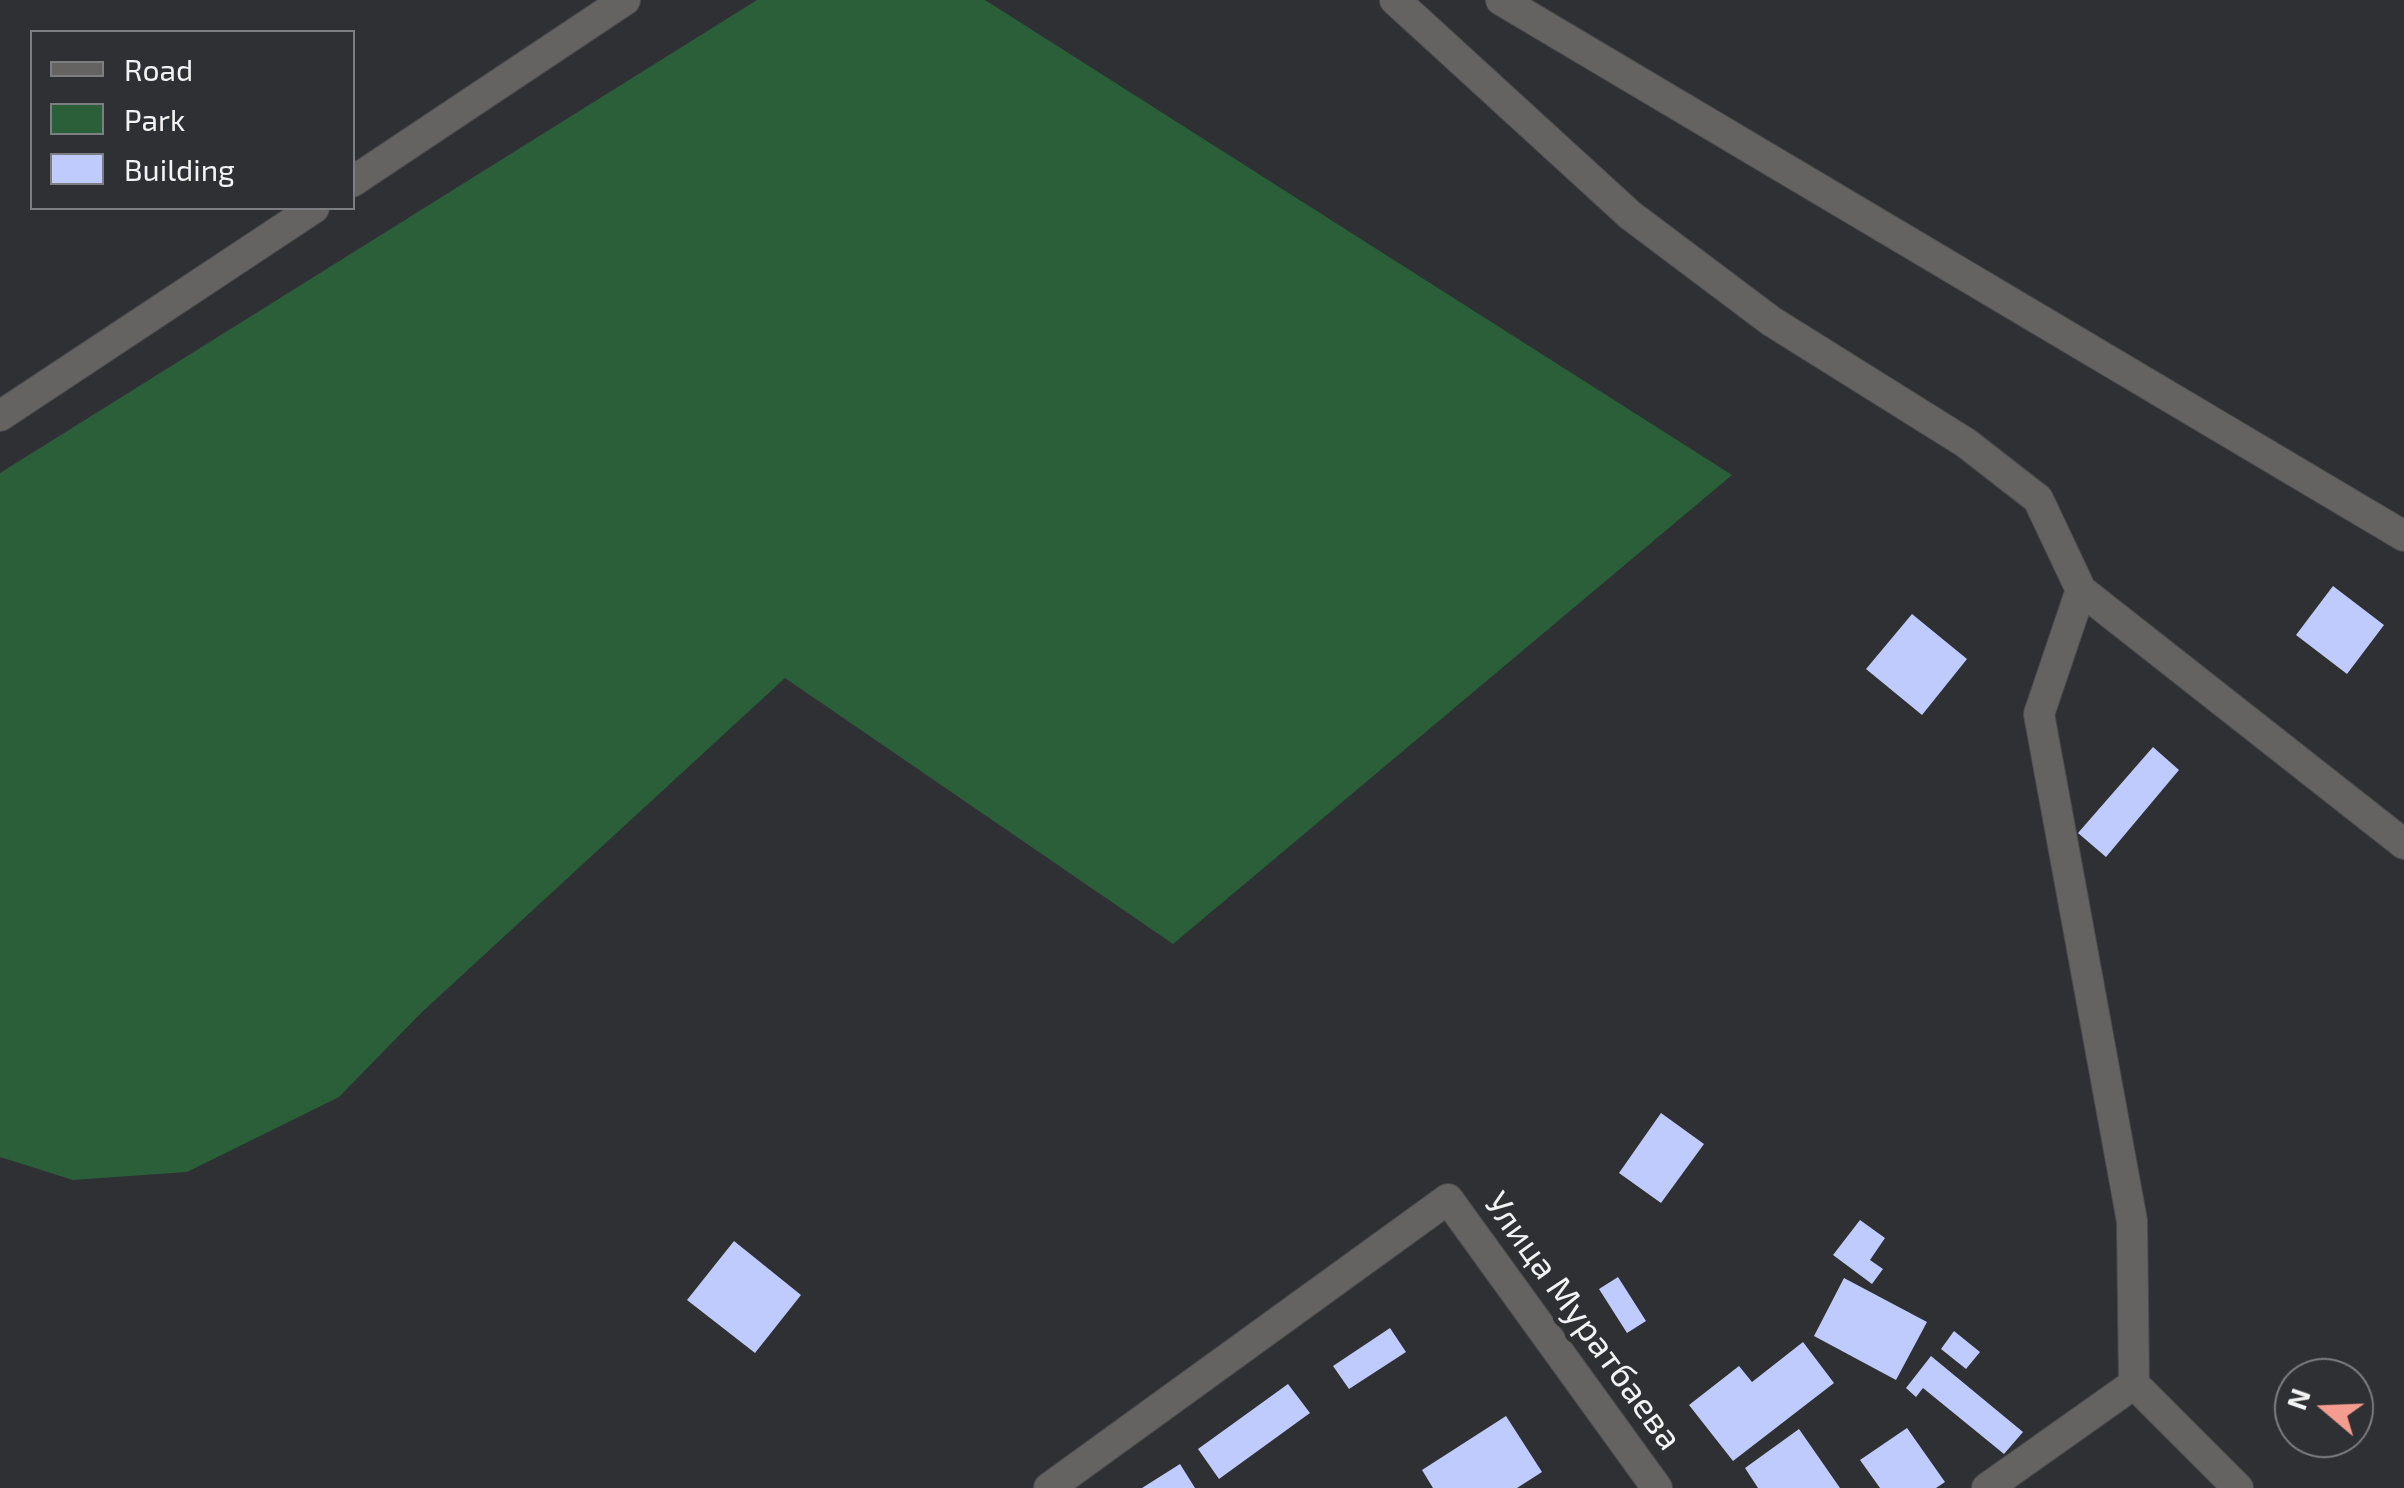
<!DOCTYPE html>
<html>
<head>
<meta charset="utf-8">
<style>
	body { margin:0 }
	#map { position:relative; width:2404px; height:1488px; overflow:hidden; background:#2f3033; font-family:"Exo 2",sans-serif }
	canvas { display:block }
	.legend { position:absolute; left:30px; top:30px; width:325px; height:180px; box-sizing:border-box; background:#2f3033; border:2px solid #7d7e81; margin:0; padding:12px 18px; list-style:none; font-size:30px; color:#f3f3f6 }
	.legend li { display:flex; align-items:center; gap:20px; height:50px }
	.legend b { width:50px; border:2px solid #7d7e81 }
	.north { position:absolute; left:2274px; top:1358px; width:100px; height:100px; box-sizing:border-box; background:#2f3033; border:2px solid #7d7e81; border-radius:50%; rotate:289deg; font-size:28px; font-weight:700; line-height:40px; text-align:center; color:#f3f3f6 }
	.north::after { content:''; display:block; margin:auto; width:35px; height:45px; background:#f59c90; clip-path:polygon(50% 0,100% 100%,50% 72%,0 100%) }
</style>
</head>
<body>
<div id="map">
<canvas width="2404" height="1488"></canvas>
<ul class="legend">
<li><b style="height:12px;background:#656362"></b>Road</li>
<li><b style="height:28px;background:#2a5f3a"></b>Park</li>
<li><b style="height:28px;background:#bfcbfd"></b>Building</li>
</ul>
<div class="north">N</div>
</div>
<script>
const ctx = document.querySelector('canvas').getContext('2d');
ctx.lineJoin = 'round';
function fill(path, color) { ctx.fillStyle = color; ctx.fill(path, 'evenodd'); }
const toPath = rows => new Path2D(rows.map(r => 'M' + r).join(''));
function stroke(path, color, width, dash) { ctx.strokeStyle = color; ctx.lineWidth = width; ctx.lineCap = dash ? 'butt' : 'round'; ctx.setLineDash(dash || []); ctx.stroke(path); }
function drawText(font, color, halo, rows, align = 'center') {
  ctx.font = font + ' "Exo 2",sans-serif'; ctx.lineWidth = 10; ctx.setLineDash([]); ctx.textBaseline = 'middle'; ctx.strokeStyle = halo; ctx.fillStyle = color; for (const [text, x, y, turn = 0] of rows) {
    ctx.save(); ctx.translate(x, y); ctx.rotate((+turn || 0) * Math.PI / 180); ctx.textAlign = isNaN(turn) ? turn : align; if (halo) ctx.strokeText(text, 0, 0); ctx.fillText(text, 0, 0); ctx.restore();
  }
}
fill(toPath([
	[757,0,985,0,1732,475,1173,944,785,678,421,1013,339,1097,187,1172,73,1180,0,1157,0,473]
]), '#2a5f3a');
fill(toPath([
	[2333,586,2384,625,2347,674,2296,635],
	[1912,614,1967,659,1922,715,1866,669],
	[2153,747,2179,770,2106,857,2078,833],
	[1661,1113,1704,1144,1661,1203,1619,1173],
	[1860,1220,1885,1238,1870,1260,1883,1269,1872,1284,1833,1255],
	[734,1241,801,1295,755,1353,687,1300],
	[1618,1277,1646,1321,1627,1333,1599,1289],
	[1844,1278,1927,1322,1896,1380,1814,1336],
	[1390,1328,1406,1352,1349,1389,1333,1366],
	[1954,1331,1980,1352,1966,1369,1941,1349],
	[1803,1342,1834,1383,1733,1461,1689,1405,1739,1366,1752,1382],
	[1931,1356,2023,1432,2004,1454,1923,1388,1916,1397,1906,1388],
	[1288,1384,1310,1413,1219,1479,1198,1449],
	[1506,1416,1542,1472,1517,1488,1433,1488,1422,1470],
	[1907,1428,1945,1482,1936,1488,1880,1488,1860,1460],
	[1799,1429,1840,1488,1758,1488,1745,1468],
	[1180,1464,1195,1488,1142,1488]
]), '#bfcbfd');
const minor = toPath([
	[1395,0,1630,215,1771,321,1966,443,2038,499,2081,590,2039,714,2132,1221,2134,1384],
	[1501,0,2404,536],
	[352,182,625,0],
	[0,416,314,208],
	[2081,590,2404,844],
	[2134,1384,2238,1488],
	[1049,1488,1448,1199,1657,1488],
	[1987,1488,2134,1384]
]);
stroke(minor, '#4a4b4e', 32);
stroke(minor, '#656362', 30);
drawText('35px', '#f3f3f6', '#2f3033', [
	["Улица Муратбаева",1583,1321,54]
]);
</script>
</body>
</html>
